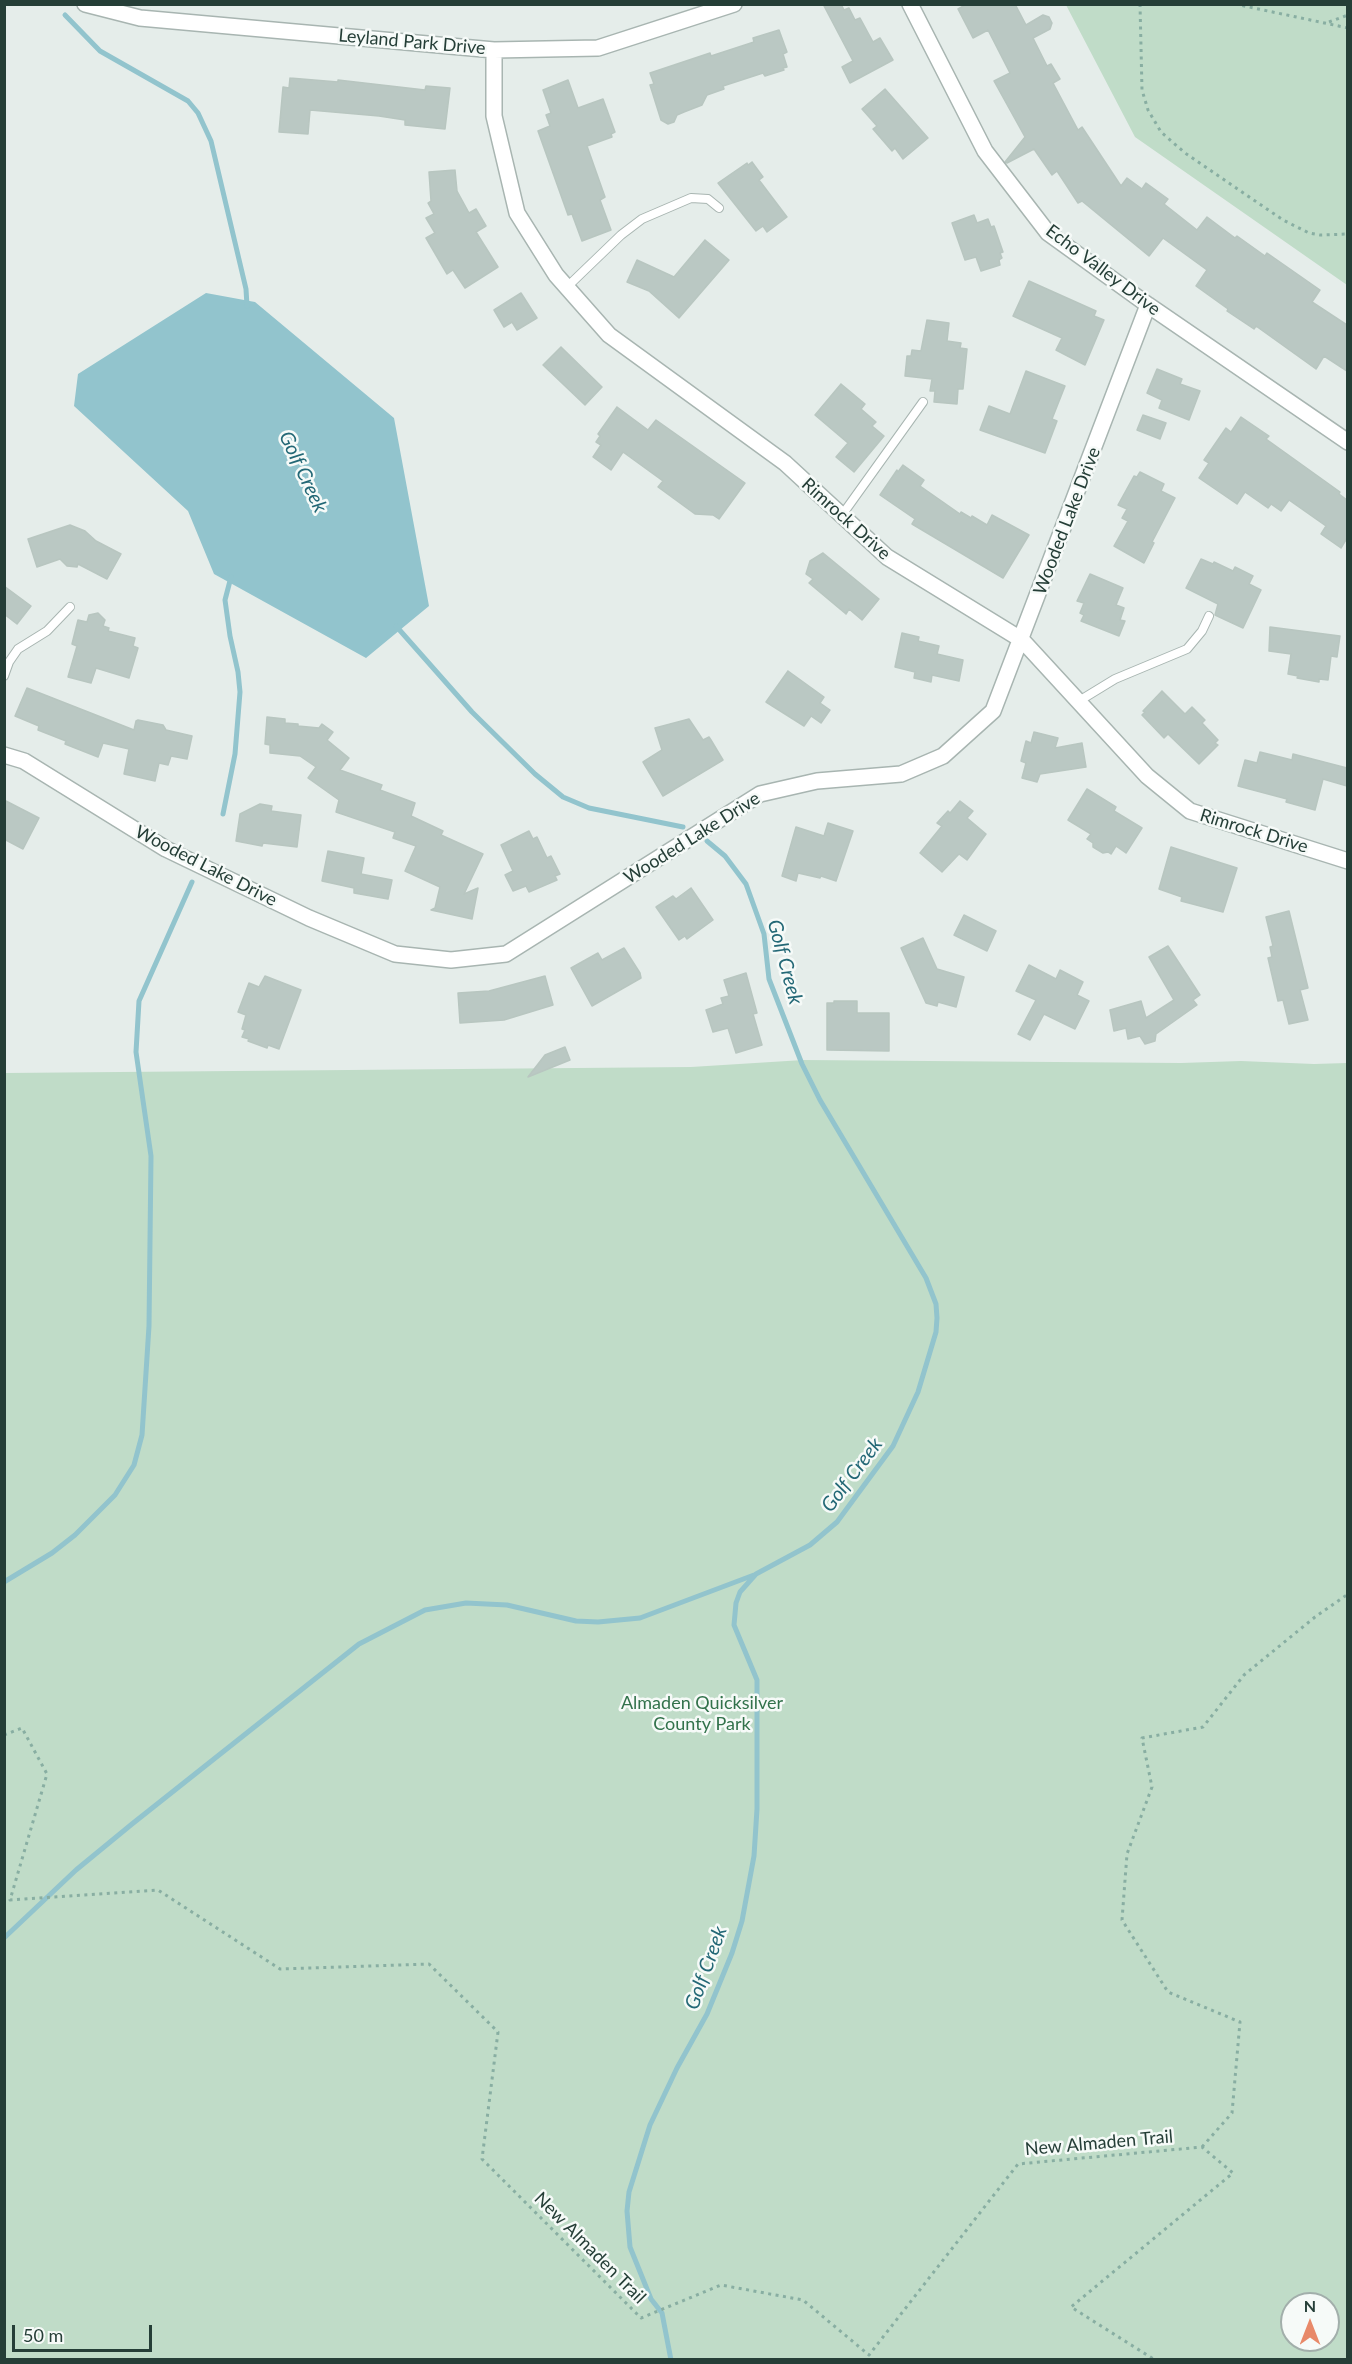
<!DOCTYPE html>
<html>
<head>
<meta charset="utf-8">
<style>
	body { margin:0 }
	#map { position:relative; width:1352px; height:2364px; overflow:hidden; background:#e5edea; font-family:Lato,sans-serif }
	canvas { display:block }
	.frame { position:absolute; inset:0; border:6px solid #253e37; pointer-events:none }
	.north { position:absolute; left:1280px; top:2292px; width:60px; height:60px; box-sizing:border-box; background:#f6faf8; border:2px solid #a2afab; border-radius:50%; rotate:0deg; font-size:16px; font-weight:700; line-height:24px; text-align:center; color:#253e37 }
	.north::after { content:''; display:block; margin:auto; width:21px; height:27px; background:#e88969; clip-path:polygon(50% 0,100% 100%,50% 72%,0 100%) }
	.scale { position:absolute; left:12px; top:2325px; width:140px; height:27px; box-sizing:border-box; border:3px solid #253e37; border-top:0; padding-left:8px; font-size:18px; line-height:21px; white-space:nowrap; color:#253e37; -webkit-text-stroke:4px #f6faf8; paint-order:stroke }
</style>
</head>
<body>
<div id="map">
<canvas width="1352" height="2364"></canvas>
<div class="frame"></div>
<div class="north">N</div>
<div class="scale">50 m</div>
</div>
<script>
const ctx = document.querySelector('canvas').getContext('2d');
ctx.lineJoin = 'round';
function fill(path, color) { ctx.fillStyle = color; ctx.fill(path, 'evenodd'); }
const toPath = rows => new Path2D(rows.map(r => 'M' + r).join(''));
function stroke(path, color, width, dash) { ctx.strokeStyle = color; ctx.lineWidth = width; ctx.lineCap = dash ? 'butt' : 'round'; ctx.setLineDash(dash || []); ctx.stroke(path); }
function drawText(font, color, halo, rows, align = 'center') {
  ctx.font = font + ' Lato,sans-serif'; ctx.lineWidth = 5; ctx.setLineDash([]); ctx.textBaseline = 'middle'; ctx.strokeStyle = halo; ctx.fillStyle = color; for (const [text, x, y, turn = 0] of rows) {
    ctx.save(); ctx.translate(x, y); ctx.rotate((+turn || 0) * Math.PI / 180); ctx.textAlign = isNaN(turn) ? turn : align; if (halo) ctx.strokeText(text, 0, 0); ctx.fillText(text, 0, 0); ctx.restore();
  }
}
fill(toPath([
	[1066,5,1347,5,1347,285,1135,137],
	[803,1060,1181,1063,1241,1061,1314,1064,1347,1063,1347,2359,5,2359,5,1073,691,1067],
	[1292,2304,1328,2304,1328,2340,1292,2340]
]), '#c0dcc8');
fill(toPath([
	[206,293,255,302,394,418,429,606,366,658,214,574,188,511,74,406,78,374]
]), '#92c4cd');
stroke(toPath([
	[65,15,100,51,188,101,198,113,211,141,246,289,247,306],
	[396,626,472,712,535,774,563,797,589,808,683,827],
	[223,814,235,754,240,692,238,672,230,636,225,600,231,577],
	[4,1582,52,1553,75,1535,115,1495,134,1465,142,1435,149,1326,151,1156,136,1052,139,1001,192,882],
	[4,1938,76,1870,132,1824,359,1644,425,1610,466,1603,507,1605,576,1621,598,1622,640,1618,754,1575],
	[671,2360,662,2313,651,2299,630,2247,627,2211,629,2192,650,2125,677,2068,707,2014,732,1953,742,1921,754,1856,757,1809,757,1680,734,1625,736,1603,740,1592,756,1574,810,1545,837,1522,893,1446,918,1392,936,1332,937,1318,936,1304,926,1278,820,1100,802,1064,769,979,764,934,746,884,725,856,707,841]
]), '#92c4cd', 5);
const building = toPath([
	[823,4,841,4,844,10,849,8,855,20,860,18,873,42,880,38,893,60,850,83,842,67,853,61,823,4],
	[967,4,1015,4,1026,25,1043,15,1049,17,1052,23,1050,29,1033,38,1047,66,1051,64,1060,79,1053,83,1078,130,1082,127,1121,186,1127,178,1142,189,1146,183,1168,199,1164,204,1197,230,1207,217,1235,238,1237,236,1265,256,1267,253,1320,290,1312,302,1347,325,1347,371,1324,356,1316,369,1256,326,1254,329,1227,311,1228,309,1196,286,1207,270,1163,238,1149,256,1082,201,1078,203,1057,171,1052,175,1034,149,1007,163,1005,162,1025,137,994,81,1010,73,988,30,973,38,958,9,967,4],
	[779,30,787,52,783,54,787,67,783,68,784,70,765,76,763,73,723,86,724,89,707,95,702,105,684,112,677,115,674,122,668,124,661,120,650,85,654,84,650,73,710,53,711,56,754,42,753,38,779,30],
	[290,78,338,82,338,80,425,90,426,86,450,88,445,129,405,125,405,120,379,116,310,110,308,134,279,132,283,87,289,88,290,78],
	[568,80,578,108,603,99,615,132,611,134,612,137,587,146,605,197,600,200,611,230,582,241,572,214,568,215,538,131,550,126,546,115,551,113,543,90,568,80],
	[885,89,928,138,903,159,895,148,892,151,873,129,877,126,862,109,885,89],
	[752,162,763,177,759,180,787,217,767,232,763,226,756,231,718,183,747,163,748,165,752,162],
	[455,170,457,191,469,213,476,209,486,226,476,232,498,267,465,288,453,270,447,274,426,238,435,233,426,218,434,214,428,203,431,201,429,172,455,170],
	[974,215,977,223,988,219,991,227,994,226,1003,252,1000,253,1002,258,999,260,1000,265,981,271,976,257,965,260,952,223,974,215],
	[705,240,729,260,679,318,649,291,627,282,637,260,674,277,705,240],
	[1029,281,1096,311,1094,316,1104,320,1085,365,1056,350,1062,338,1013,316,1029,281],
	[521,293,537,318,517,330,512,322,504,327,494,310,521,293],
	[927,320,949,323,947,341,961,343,960,348,967,349,963,389,958,389,957,404,934,402,935,391,930,391,932,379,905,376,907,356,911,356,912,350,921,351,927,320],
	[561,347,602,387,585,405,543,365,561,347],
	[1157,369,1182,379,1180,384,1200,391,1189,420,1159,408,1162,400,1147,393,1157,369],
	[1026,371,1065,386,1052,419,1057,421,1045,453,980,430,989,406,1010,414,1026,371],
	[841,384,865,404,861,409,876,422,872,426,884,436,854,472,836,457,848,443,815,415,841,384],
	[617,407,648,430,656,420,745,483,719,519,713,515,695,514,658,487,663,481,623,452,611,470,593,457,601,445,596,442,600,436,598,434,617,407],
	[1143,415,1166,423,1160,439,1137,430,1143,415],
	[1241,417,1269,436,1266,439,1340,492,1339,494,1347,500,1347,538,1341,548,1321,534,1326,526,1289,500,1281,511,1271,504,1268,508,1245,492,1237,504,1199,478,1209,463,1204,460,1226,428,1231,432,1241,417],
	[903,465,924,480,920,486,960,514,961,512,971,518,972,516,987,525,992,515,1029,535,1003,578,912,524,915,519,880,495,897,470,898,472,903,465],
	[1140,472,1164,484,1161,491,1175,498,1152,542,1154,543,1144,563,1114,546,1128,521,1122,518,1127,509,1118,505,1134,476,1137,477,1140,472],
	[70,525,85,531,96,541,121,554,107,579,78,564,77,567,67,566,60,559,37,567,28,539,70,525],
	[823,553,879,599,862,620,849,609,846,614,809,583,813,579,806,574,810,561,823,553],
	[1201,559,1213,564,1214,562,1233,571,1235,567,1253,576,1249,584,1261,590,1243,628,1215,615,1218,604,1186,588,1201,559],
	[1090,574,1123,588,1116,605,1124,608,1120,620,1125,621,1119,636,1081,621,1084,615,1080,613,1084,603,1077,601,1090,574],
	[4,586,31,606,17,624,4,614,4,586],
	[98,613,105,620,103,626,109,628,108,631,135,638,133,646,138,648,129,678,96,668,91,683,68,677,77,646,72,644,78,620,87,622,89,615,98,613],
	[1270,627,1340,636,1337,657,1331,656,1328,680,1319,679,1319,682,1297,678,1298,676,1288,674,1291,654,1269,651,1270,627],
	[902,633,919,637,918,641,939,646,937,654,963,660,959,681,932,675,931,682,914,678,915,672,895,667,902,633],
	[788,671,824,697,820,703,830,710,821,723,811,716,804,726,766,702,788,671],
	[27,688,134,730,136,721,138,720,163,725,166,730,192,736,187,759,171,756,168,765,159,763,155,781,124,774,129,749,103,743,98,757,65,744,66,741,38,730,39,726,15,716,27,688],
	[1162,691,1185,714,1192,707,1205,720,1202,723,1218,740,1215,743,1218,745,1199,764,1168,734,1164,738,1142,715,1145,712,1143,711,1162,691],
	[267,717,285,719,285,723,298,724,298,726,319,728,322,724,333,732,327,740,349,758,340,770,382,785,380,790,415,803,411,816,443,831,441,835,483,854,464,894,478,888,472,919,431,910,435,908,440,887,405,871,416,846,393,838,395,832,336,812,339,800,308,778,316,767,300,756,270,753,270,745,265,744,267,717],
	[689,719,703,740,709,737,711,740,723,760,663,796,643,762,662,750,655,728,689,719],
	[1034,732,1058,738,1055,748,1082,743,1086,767,1040,774,1037,782,1022,778,1026,763,1021,761,1026,741,1031,743,1034,732],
	[1260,752,1292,760,1293,754,1347,768,1347,786,1323,779,1315,810,1286,802,1287,799,1238,786,1245,760,1257,763,1260,752],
	[1087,789,1116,807,1114,811,1142,828,1126,853,1116,846,1111,854,1108,852,1103,853,1093,847,1093,843,1087,839,1091,834,1068,820,1087,789],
	[4,800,39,818,23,849,4,839,4,800],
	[960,801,973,811,967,818,986,834,967,860,959,854,942,872,920,853,942,826,937,823,948,811,950,813,960,801],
	[260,804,272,806,271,811,301,815,297,847,263,843,262,846,236,841,240,814,260,804],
	[828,823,853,831,836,881,821,876,820,878,798,873,796,881,782,876,796,827,824,836,828,823],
	[529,831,533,839,537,837,547,858,551,856,560,874,555,876,557,880,529,892,526,886,513,891,505,875,513,871,501,845,529,831],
	[1171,847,1237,868,1223,912,1181,901,1182,897,1159,889,1171,847],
	[328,851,364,858,361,874,392,880,388,899,354,893,354,888,322,881,328,851],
	[691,888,713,920,687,939,685,936,679,940,656,907,673,896,676,899,691,888],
	[1289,911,1308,988,1300,990,1308,1020,1289,1024,1283,1000,1278,1001,1268,958,1272,957,1270,947,1273,946,1266,917,1289,911],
	[964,915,996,931,987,951,954,935,964,915],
	[923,938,937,969,964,977,956,1007,938,1002,937,1006,926,1003,901,948,923,938],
	[1168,946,1200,995,1193,1000,1197,1005,1156,1034,1155,1041,1145,1044,1140,1036,1128,1039,1126,1028,1114,1031,1110,1010,1141,1001,1146,1018,1174,1000,1149,957,1168,946],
	[624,948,640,973,641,978,592,1006,571,968,598,953,602,960,624,948],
	[1029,965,1056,979,1060,970,1083,982,1077,995,1089,1001,1075,1029,1044,1014,1030,1040,1018,1034,1036,1000,1016,991,1029,965],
	[746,973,757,1013,753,1014,762,1045,736,1053,728,1028,713,1032,706,1010,723,1004,721,998,729,996,724,980,746,973],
	[265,976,301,990,279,1049,268,1045,267,1048,248,1041,249,1039,242,1037,245,1030,242,1029,246,1015,238,1012,249,983,259,987,265,976],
	[545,976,553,1005,504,1020,460,1023,458,993,489,991,545,976],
	[834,1001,857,1001,857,1013,889,1013,889,1051,827,1050,827,1003,834,1003,834,1001],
	[565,1047,570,1060,528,1077,545,1055,565,1047]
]);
fill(building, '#bac8c3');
stroke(building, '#b8c6c0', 1.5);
const lane = toPath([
	[567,287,621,235,642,219,691,198,708,199,719,208],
	[842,515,923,402],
	[4,676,9,662,18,649,47,631,70,607],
	[1079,701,1115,679,1187,649,1202,631,1209,616]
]);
const street = toPath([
	[85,4,140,18,494,50,598,48,734,4],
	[910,4,985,151,1048,233,1148,305,1348,442],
	[494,50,494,116,517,213,556,275,609,335,785,463,887,557,1022,640,1147,776,1190,811,1348,861],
	[4,755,24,761,166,849,309,918,395,954,451,960,506,954,760,794,817,781,901,774,943,756,993,711,1148,305]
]);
stroke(lane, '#a8b5b1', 10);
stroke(street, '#a8b5b1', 18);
stroke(toPath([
	[1140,4,1142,90,1148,110,1161,132,1185,153,1283,220,1309,233,1320,235,1348,234],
	[1235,4,1348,28],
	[1329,22,1348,15],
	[4,1735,22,1728,47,1774,10,1900,158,1890,280,1969,429,1964,498,2032,482,2159,641,2318,721,2285,803,2300,869,2355,1018,2164,1202,2147,1233,2173,1071,2307,1155,2360],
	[1202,2147,1232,2113,1240,2022,1168,1992,1122,1920,1127,1854,1152,1787,1142,1738,1203,1727,1244,1675,1315,1617,1348,1594]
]), '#88aea2', 3, [3, 4.5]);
stroke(lane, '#fff', 8);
stroke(street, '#fff', 15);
drawText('18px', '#253e37', '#f6faf8', [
	["Leyland Park Drive",412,42,5],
	["Echo Valley Drive",1103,270,37],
	["Rimrock Drive",846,519,42],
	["Wooded Lake Drive",1067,521,-69],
	["Rimrock Drive",1254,831,17],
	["Wooded Lake Drive",692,838,-32],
	["Wooded Lake Drive",206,866,27],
	["New Almaden Trail",1099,2143,-5],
	["New Almaden Trail",590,2248,45]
]);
drawText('18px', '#32724b', '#f6faf8', [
	["Almaden Quicksilver",702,1703],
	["County Park",702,1724]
]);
drawText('italic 20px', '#236876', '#f6faf8', [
	["Golf Creek",303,472,65],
	["Golf Creek",785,962,75],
	["Golf Creek",852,1475,-53],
	["Golf Creek",706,1968,-70]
]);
</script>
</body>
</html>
